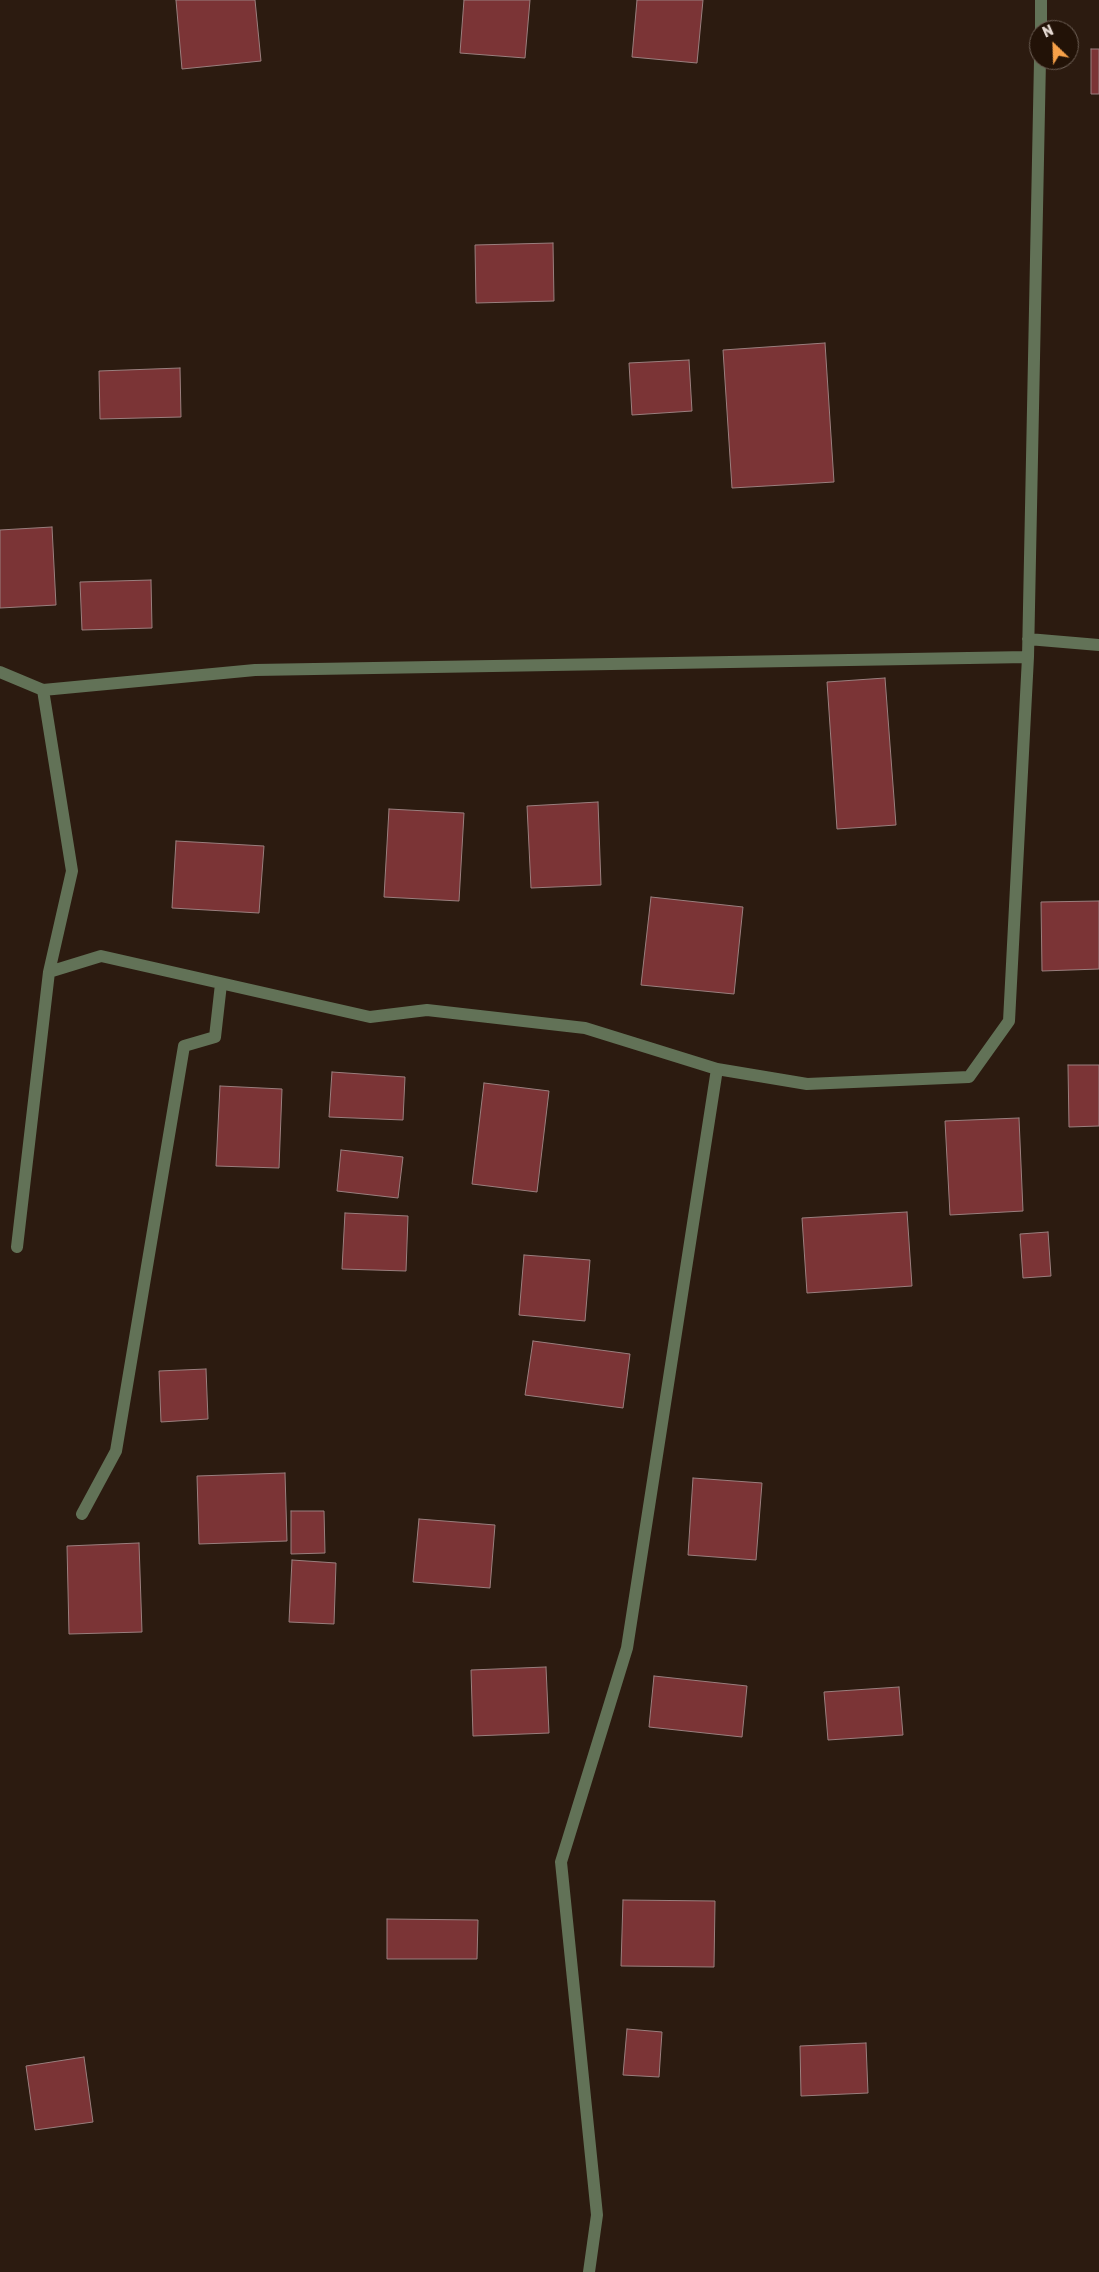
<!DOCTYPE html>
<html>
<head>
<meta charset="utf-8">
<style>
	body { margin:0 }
	#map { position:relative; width:1099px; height:2272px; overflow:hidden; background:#2c1b10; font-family:Rubik,sans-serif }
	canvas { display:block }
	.north { position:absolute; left:1029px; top:20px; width:50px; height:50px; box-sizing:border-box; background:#221207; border:1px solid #6f6157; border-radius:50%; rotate:336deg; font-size:14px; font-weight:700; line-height:20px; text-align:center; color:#e3d7d0 }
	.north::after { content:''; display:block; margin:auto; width:18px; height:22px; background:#f7a149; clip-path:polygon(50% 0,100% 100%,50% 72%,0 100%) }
</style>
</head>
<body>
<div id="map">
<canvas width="1099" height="2272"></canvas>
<div class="north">N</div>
</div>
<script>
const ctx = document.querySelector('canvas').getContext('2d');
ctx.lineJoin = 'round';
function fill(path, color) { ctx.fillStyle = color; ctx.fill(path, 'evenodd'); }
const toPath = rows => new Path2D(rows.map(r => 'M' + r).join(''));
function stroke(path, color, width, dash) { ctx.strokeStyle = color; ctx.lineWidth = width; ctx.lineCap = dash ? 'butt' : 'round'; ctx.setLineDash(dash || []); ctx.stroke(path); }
const building = toPath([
	[176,0,255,0,261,61,182,69,176,0],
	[464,0,530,0,525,58,460,53,464,0],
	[637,0,703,0,697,63,632,57,637,0],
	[1091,49,1099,49,1099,94,1091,94,1091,49],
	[553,243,554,301,476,303,475,245,553,243],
	[825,343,834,482,732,488,723,350,825,343],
	[689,360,692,411,632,415,629,363,689,360],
	[180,368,181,417,100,419,99,371,180,368],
	[52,527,56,605,0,608,0,530,52,527],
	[151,580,152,628,82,630,80,582,151,580],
	[885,678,896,825,837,829,827,682,885,678],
	[598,802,601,885,531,888,527,806,598,802],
	[389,809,464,813,459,901,384,897,389,809],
	[176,841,264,846,259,913,172,908,176,841],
	[651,897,743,907,734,994,641,985,651,897],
	[1099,901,1099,969,1042,971,1041,902,1099,901],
	[1068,1065,1099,1065,1099,1126,1069,1127,1068,1065],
	[332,1072,405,1077,403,1120,329,1117,332,1072],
	[484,1083,549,1091,537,1192,472,1184,484,1083],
	[220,1086,282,1089,279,1168,216,1166,220,1086],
	[1019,1118,1023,1211,950,1215,945,1121,1019,1118],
	[341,1150,403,1157,398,1198,337,1191,341,1150],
	[907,1212,912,1286,807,1293,802,1218,907,1212],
	[345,1213,408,1216,406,1271,342,1269,345,1213],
	[1048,1232,1051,1276,1023,1278,1020,1234,1048,1232],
	[524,1255,590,1260,585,1321,519,1315,524,1255],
	[533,1341,630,1354,623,1408,525,1395,533,1341],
	[206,1369,208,1419,161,1422,159,1371,206,1369],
	[285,1473,287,1541,199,1544,197,1476,285,1473],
	[693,1478,762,1483,756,1560,688,1555,693,1478],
	[291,1511,324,1511,325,1553,291,1554,291,1511],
	[419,1519,495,1525,490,1588,413,1582,419,1519],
	[139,1543,142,1632,69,1634,67,1546,139,1543],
	[292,1560,336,1563,334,1624,289,1622,292,1560],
	[546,1667,549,1733,473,1736,471,1670,546,1667],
	[654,1676,747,1686,742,1737,649,1727,654,1676],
	[899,1687,903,1735,828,1740,824,1692,899,1687],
	[623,1900,715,1901,714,1967,621,1966,623,1900],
	[387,1919,478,1920,477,1959,387,1959,387,1919],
	[627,2029,662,2032,659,2077,623,2075,627,2029],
	[866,2043,868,2093,801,2096,800,2046,866,2043],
	[84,2057,93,2122,35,2130,26,2066,84,2057]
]);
fill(building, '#7b3436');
stroke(building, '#9a7f7e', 1);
stroke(toPath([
	[1041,30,1041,0],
	[1028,639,1099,645],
	[0,672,43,690,72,871,49,972],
	[43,690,255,670,1028,657],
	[717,1069,807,1084,969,1077,1009,1021,1028,657,1040,60],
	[17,1247,49,972,101,956,370,1017,427,1010,585,1028,717,1069,627,1648,561,1862,597,2215,589,2272],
	[82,1514,116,1451,184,1046,215,1037,221,984]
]), '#627257', 12);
</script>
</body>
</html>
